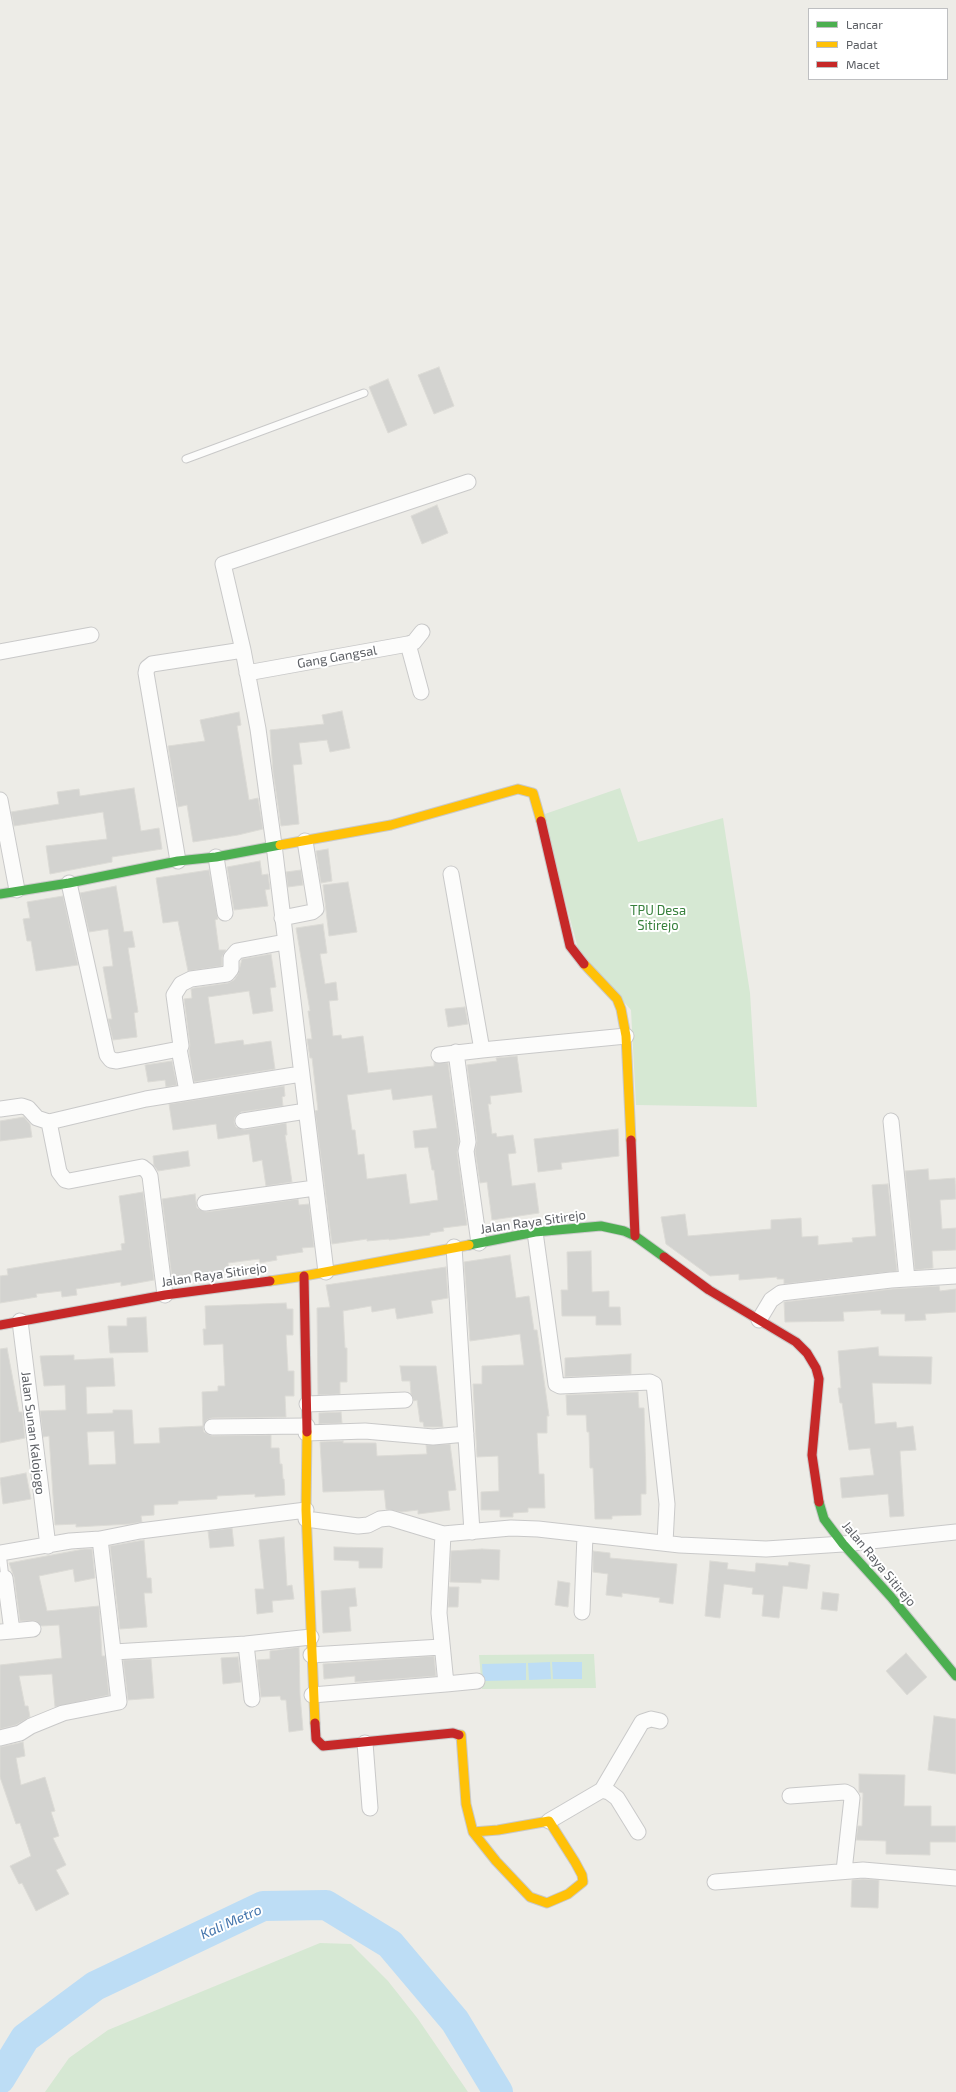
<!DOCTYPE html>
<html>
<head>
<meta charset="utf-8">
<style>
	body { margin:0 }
	#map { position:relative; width:956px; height:2092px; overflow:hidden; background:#edece7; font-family:"Exo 2",sans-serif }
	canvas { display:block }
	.legend { position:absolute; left:808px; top:8px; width:140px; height:72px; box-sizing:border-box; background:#fff; border:1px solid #bebfc1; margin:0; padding:5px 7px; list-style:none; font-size:12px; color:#5d6065 }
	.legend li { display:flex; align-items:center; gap:8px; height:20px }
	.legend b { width:20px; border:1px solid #bebfc1 }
</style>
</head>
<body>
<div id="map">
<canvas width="956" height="2092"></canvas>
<ul class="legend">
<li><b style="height:5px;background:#4caf50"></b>Lancar</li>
<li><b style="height:5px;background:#ffc107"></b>Padat</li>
<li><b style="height:5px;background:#c62828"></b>Macet</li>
</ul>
</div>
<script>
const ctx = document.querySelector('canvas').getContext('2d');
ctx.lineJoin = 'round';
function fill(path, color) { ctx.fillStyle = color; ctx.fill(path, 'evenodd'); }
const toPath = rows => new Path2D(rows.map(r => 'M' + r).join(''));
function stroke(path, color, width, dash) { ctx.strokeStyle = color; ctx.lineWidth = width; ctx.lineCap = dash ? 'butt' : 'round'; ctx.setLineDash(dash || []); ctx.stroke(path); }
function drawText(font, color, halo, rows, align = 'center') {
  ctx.font = font + ' "Exo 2",sans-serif'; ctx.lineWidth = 4; ctx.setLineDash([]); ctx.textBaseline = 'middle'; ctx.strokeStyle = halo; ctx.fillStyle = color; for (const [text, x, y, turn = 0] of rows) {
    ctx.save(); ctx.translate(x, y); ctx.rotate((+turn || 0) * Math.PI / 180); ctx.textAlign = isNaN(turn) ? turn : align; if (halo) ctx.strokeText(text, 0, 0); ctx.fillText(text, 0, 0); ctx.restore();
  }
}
fill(toPath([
	[620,788,638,842,723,818,750,993,757,1107,636,1105,631,1010,579,952,542,815],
	[594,1654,596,1688,482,1689,479,1655],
	[320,1943,351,1944,388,1981,418,2019,468,2092,45,2092,69,2058,108,2030]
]), '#d6e8d3');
fill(toPath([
	[550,1662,551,1679,529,1680,528,1663],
	[552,1662,582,1662,582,1679,553,1679],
	[526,1663,526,1680,483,1681,482,1664]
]), '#bdddf5');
stroke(toPath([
	[0,2079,25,2038,95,1986,263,1906,326,1905,390,1944,455,2021,498,2092]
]), '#bdddf5', 30);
const building = toPath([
	[439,367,454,406,434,414,418,375,439,367],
	[388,379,407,425,388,433,369,387,388,379],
	[437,505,448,533,422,544,411,516,437,505],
	[342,711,350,748,330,752,327,740,299,743,302,764,293,765,299,824,281,826,273,772,270,730,324,724,322,715,342,711],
	[239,712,241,725,237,726,249,800,258,798,263,829,238,835,193,842,187,805,178,807,168,746,205,741,200,720,239,712],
	[134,788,141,831,159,828,162,849,112,857,112,862,50,874,46,846,107,839,103,812,14,826,11,812,59,804,57,792,79,789,80,796,134,788],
	[328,849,332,881,321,883,316,851,328,849],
	[260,861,262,875,268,874,270,889,265,890,268,906,234,910,227,867,260,861],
	[209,870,218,919,215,920,219,950,226,950,222,957,222,966,188,971,178,921,163,923,156,878,209,870],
	[301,870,303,885,288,887,286,872,301,870],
	[348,882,357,932,329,936,323,885,348,882],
	[116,886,124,932,132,931,135,947,128,948,138,1012,134,1013,137,1037,113,1040,108,1019,112,1019,103,967,113,966,108,929,89,932,80,893,116,886],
	[63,896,78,965,36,971,31,941,27,941,23,919,30,918,27,902,63,896],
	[323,924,327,953,320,954,325,984,336,982,338,1000,329,1001,333,1036,341,1035,342,1039,363,1036,368,1073,434,1066,434,1062,448,1063,459,1142,457,1152,467,1225,443,1228,444,1231,430,1233,430,1235,389,1240,389,1239,367,1241,367,1239,332,1244,315,1111,318,1110,312,1058,310,1058,307,1039,312,1039,308,1011,310,1011,296,928,323,924],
	[391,1089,393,1100,432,1095,437,1128,413,1131,415,1148,428,1147,432,1170,434,1170,438,1200,410,1204,406,1174,367,1179,364,1154,358,1155,355,1130,352,1130,347,1095,391,1089],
	[271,954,276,987,270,988,273,1011,253,1014,249,991,208,997,215,1044,243,1040,244,1045,271,1041,275,1069,194,1082,189,1051,190,1045,184,999,192,998,191,989,194,988,228,983,234,980,238,974,242,959,271,954],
	[465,1007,468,1024,448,1027,445,1009,465,1007],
	[517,1056,522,1092,490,1096,491,1104,488,1104,492,1134,496,1133,497,1137,513,1135,516,1153,508,1154,512,1186,535,1183,539,1213,492,1220,487,1182,480,1183,475,1151,477,1141,467,1065,497,1061,496,1058,517,1056],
	[172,1061,177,1085,166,1087,165,1080,148,1082,145,1065,172,1061],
	[284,1086,285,1096,282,1097,283,1106,241,1112,235,1117,234,1122,236,1127,244,1130,286,1123,287,1135,285,1135,292,1182,266,1186,262,1160,253,1162,249,1134,218,1139,216,1124,173,1130,169,1104,284,1086],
	[24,1117,30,1124,32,1137,0,1141,0,1121,24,1117],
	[618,1129,619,1156,561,1163,562,1169,538,1172,534,1139,618,1129],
	[188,1151,190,1166,158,1171,154,1166,153,1156,188,1151],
	[928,1169,929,1180,955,1178,956,1199,940,1200,942,1229,956,1228,956,1250,932,1251,933,1268,915,1270,905,1171,928,1169],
	[888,1184,897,1271,784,1284,784,1279,777,1279,777,1277,739,1280,739,1274,710,1276,666,1244,661,1217,685,1214,688,1236,771,1229,771,1220,801,1218,802,1237,818,1236,818,1245,853,1242,852,1238,876,1236,872,1185,888,1184],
	[143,1192,154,1280,121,1286,121,1282,76,1289,77,1295,62,1297,61,1291,36,1294,37,1297,0,1303,0,1276,8,1275,7,1269,122,1250,121,1244,125,1243,119,1196,143,1192],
	[195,1194,197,1208,206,1212,298,1199,299,1205,309,1204,314,1247,302,1248,303,1252,276,1256,277,1260,260,1263,259,1259,228,1263,229,1271,172,1278,162,1199,195,1194],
	[591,1251,592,1292,609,1291,609,1307,620,1307,621,1325,596,1325,596,1316,562,1316,561,1290,568,1290,567,1252,591,1251],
	[510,1255,516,1298,529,1296,534,1330,537,1330,549,1416,547,1416,547,1433,537,1433,539,1474,544,1474,545,1508,528,1508,528,1512,513,1513,513,1517,500,1517,500,1510,481,1510,481,1492,499,1491,498,1456,477,1457,473,1384,482,1384,482,1366,524,1365,520,1334,470,1341,464,1262,510,1255],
	[446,1267,448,1298,431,1301,433,1313,397,1319,395,1308,372,1312,371,1306,343,1311,345,1348,347,1348,347,1382,340,1382,340,1394,318,1395,317,1308,330,1307,326,1285,446,1267],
	[939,1286,940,1291,956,1289,956,1312,925,1314,926,1320,905,1321,905,1314,881,1314,881,1310,843,1312,844,1321,785,1322,784,1302,892,1289,939,1286],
	[286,1303,287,1309,293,1309,293,1335,286,1335,288,1371,294,1371,294,1396,285,1396,286,1417,212,1418,207,1420,203,1427,204,1432,212,1436,271,1435,271,1448,279,1448,280,1464,282,1464,283,1479,284,1479,285,1495,255,1497,255,1494,217,1496,217,1499,178,1501,178,1504,154,1505,154,1515,141,1516,142,1522,130,1524,76,1527,76,1524,55,1525,49,1436,43,1437,40,1411,66,1410,65,1385,44,1386,40,1356,74,1355,74,1360,113,1358,115,1386,86,1387,87,1414,113,1413,113,1410,132,1410,134,1444,160,1443,159,1428,203,1426,202,1392,218,1391,218,1386,225,1386,223,1344,204,1345,203,1329,206,1329,205,1306,286,1303],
	[114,1431,116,1464,89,1465,87,1432,114,1431],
	[146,1317,148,1352,110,1353,108,1326,127,1326,127,1318,146,1317],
	[878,1347,879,1356,932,1357,931,1384,872,1383,875,1424,896,1422,897,1428,913,1426,916,1450,900,1451,904,1516,890,1517,888,1494,842,1498,840,1478,874,1475,870,1448,849,1450,842,1403,840,1403,838,1388,841,1388,838,1351,878,1347],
	[7,1348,19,1412,22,1412,25,1438,0,1443,0,1349,7,1348],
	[631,1354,631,1374,565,1377,565,1358,631,1354],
	[400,1366,436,1366,443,1427,424,1427,423,1422,420,1422,417,1400,414,1401,411,1394,410,1381,402,1381,400,1366],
	[638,1392,639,1408,644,1408,646,1478,646,1494,641,1494,641,1515,612,1516,612,1519,595,1519,593,1468,590,1468,589,1432,587,1432,586,1415,567,1415,566,1395,638,1392],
	[341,1412,342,1423,319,1424,319,1413,341,1412],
	[343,1441,343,1443,376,1443,377,1456,427,1454,426,1445,450,1444,456,1490,448,1491,450,1510,418,1514,418,1510,401,1512,386,1509,384,1490,323,1492,320,1442,343,1441],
	[26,1473,31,1499,3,1504,0,1478,26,1473],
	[232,1528,234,1546,210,1548,208,1531,232,1528],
	[284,1537,287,1586,292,1585,294,1599,272,1601,273,1612,257,1614,255,1589,264,1589,259,1540,284,1537],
	[144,1540,147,1578,151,1578,152,1593,144,1593,147,1627,120,1629,110,1546,144,1540],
	[334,1547,383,1548,382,1568,359,1568,359,1561,334,1560,334,1547],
	[84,1549,92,1549,95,1578,75,1582,73,1569,39,1576,47,1611,99,1606,102,1656,105,1656,109,1695,55,1707,52,1674,19,1676,25,1706,28,1706,30,1717,16,1725,0,1729,0,1665,62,1658,59,1625,41,1626,36,1621,20,1621,14,1577,9,1563,84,1549],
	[482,1549,500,1550,499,1580,481,1579,481,1583,450,1582,451,1551,482,1549],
	[593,1551,610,1553,610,1558,677,1564,673,1604,659,1602,660,1598,622,1593,622,1597,606,1595,608,1574,593,1572,593,1551],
	[710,1561,728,1563,727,1569,755,1572,756,1563,788,1566,789,1562,810,1565,807,1589,783,1586,779,1618,762,1616,764,1595,752,1594,753,1588,724,1584,720,1618,705,1616,710,1561],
	[558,1581,570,1583,568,1607,555,1605,558,1581],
	[449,1587,459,1587,458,1607,448,1607,449,1587],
	[355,1588,357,1606,349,1607,351,1631,323,1633,321,1591,355,1588],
	[823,1592,839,1594,837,1611,821,1609,823,1592],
	[299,1647,300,1695,303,1730,289,1732,286,1700,281,1700,280,1696,261,1697,257,1660,270,1659,270,1651,299,1647],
	[906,1653,927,1677,907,1695,886,1671,906,1653],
	[434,1656,436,1676,355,1682,355,1676,324,1679,323,1664,434,1656],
	[238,1657,241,1682,223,1684,221,1658,238,1657],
	[151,1659,154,1698,128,1700,123,1660,151,1659],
	[934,1716,956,1719,956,1774,928,1770,934,1716],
	[23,1742,25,1756,16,1758,21,1785,45,1777,55,1811,51,1812,59,1836,53,1838,66,1865,56,1870,69,1894,36,1911,22,1883,19,1884,10,1866,31,1856,20,1823,16,1824,0,1777,0,1747,23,1742],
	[859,1774,905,1775,904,1806,931,1806,931,1826,956,1826,956,1842,930,1842,930,1855,886,1854,886,1841,856,1840,858,1826,862,1826,863,1793,859,1792,859,1774],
	[863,1879,879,1880,878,1908,851,1907,852,1880,863,1879]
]);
fill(building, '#d3d3d0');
stroke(building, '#dcdbd6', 1);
const lane = toPath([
	[186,459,364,393],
	[2,1553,5,1578]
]);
const street = toPath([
	[408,644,421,692],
	[0,652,91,635],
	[247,673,408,644,414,642,422,632],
	[0,800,17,890],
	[216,857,225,913],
	[178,861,146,673,147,668,152,664,243,650],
	[69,883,107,1055,111,1060,117,1061,179,1049,187,1091],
	[282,918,312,912,316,909,305,841],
	[179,1049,181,1046,174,995,181,984,191,979,227,974,231,969,231,958,237,951,285,942],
	[482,1050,626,1036],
	[456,1052,468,1142,466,1151,479,1243],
	[439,1055,482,1050,451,874],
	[0,1109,22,1106,28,1108,37,1118,49,1122,146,1099,301,1074],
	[243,1121,306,1111],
	[891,1121,907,1279],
	[49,1122,59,1172,65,1180,69,1181,142,1167,147,1171,150,1176,165,1295],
	[205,1203,315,1188],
	[535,1232,556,1384,560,1386,650,1382,654,1384,667,1504,665,1543],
	[454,1247,472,1532],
	[326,1272,274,845,258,729,243,650,223,564,468,482],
	[759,1320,771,1300,781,1293,891,1280,956,1276],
	[20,1321,48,1546],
	[307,1404,405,1400],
	[212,1427,307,1426],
	[306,1433,365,1431,433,1437,466,1434],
	[306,1519,358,1526,368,1525,380,1519,390,1518,443,1534,511,1528,538,1529,680,1545,766,1549,843,1544,956,1532],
	[443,1534,439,1613,446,1684,477,1681],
	[0,1553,70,1541,100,1539,140,1531,306,1510],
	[582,1612,585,1535],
	[12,1631,33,1629],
	[0,1632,12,1631,5,1578],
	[246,1644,252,1699],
	[114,1652,246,1644,311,1637],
	[311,1655,441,1647],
	[312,1695,446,1684],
	[0,1738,20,1733,31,1726,63,1713,119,1702,100,1539],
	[365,1743,370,1808],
	[602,1790,642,1722,651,1719,660,1721],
	[790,1796,845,1792,849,1794,852,1798,844,1871],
	[549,1821,602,1790,609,1792,617,1798,638,1832],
	[715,1882,863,1870,956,1878]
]);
const fast = toPath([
	[0,894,69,883,178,861,216,857,280,845],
	[469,1245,535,1232,601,1226,624,1231,635,1236,664,1257],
	[819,1502,824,1519,843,1544,891,1597,956,1676]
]);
const slow = toPath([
	[280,845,391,825,518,789,533,793,541,821],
	[584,964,617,999,621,1009,626,1036,631,1140],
	[270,1281,304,1276,469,1245],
	[307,1432,306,1510,315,1723],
	[459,1735,461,1735,466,1804,473,1832,498,1830,549,1821,575,1862,582,1875,583,1882,568,1894,547,1903,530,1897,496,1861,473,1832]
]);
const jam = toPath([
	[541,821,570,946,584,964],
	[631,1140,635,1236],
	[664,1257,709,1290,796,1342,807,1353,816,1368,819,1379,812,1455,819,1502],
	[304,1276,307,1432],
	[0,1325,165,1295,270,1281],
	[315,1723,316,1739,323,1746,453,1733,459,1735]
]);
stroke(lane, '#c9c9c9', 9);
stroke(street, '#c9c9c9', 17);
stroke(fast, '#c9c9c9', 11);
stroke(slow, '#c9c9c9', 11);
stroke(jam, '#c9c9c9', 11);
stroke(lane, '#fcfcfb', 7);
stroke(street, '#fcfcfb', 15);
stroke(fast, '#4caf50', 9);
stroke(slow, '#ffc107', 9);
stroke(jam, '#c62828', 9);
drawText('13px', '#5d6065', '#fff', [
	["Gang Gangsal",337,657,-10],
	["Jalan Raya Sitirejo",533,1222,-8],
	["Jalan Raya Sitirejo",214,1275,-8],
	["Jalan Sunan Kalojogo",33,1433,83],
	["Jalan Raya Sitirejo",879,1564,50]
]);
drawText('13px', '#38813d', '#fff', [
	["TPU Desa",658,911],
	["Sitirejo",658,926]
]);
drawText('italic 14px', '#4576ad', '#fff', [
	["Kali Metro",231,1922,-24]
]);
</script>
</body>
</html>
